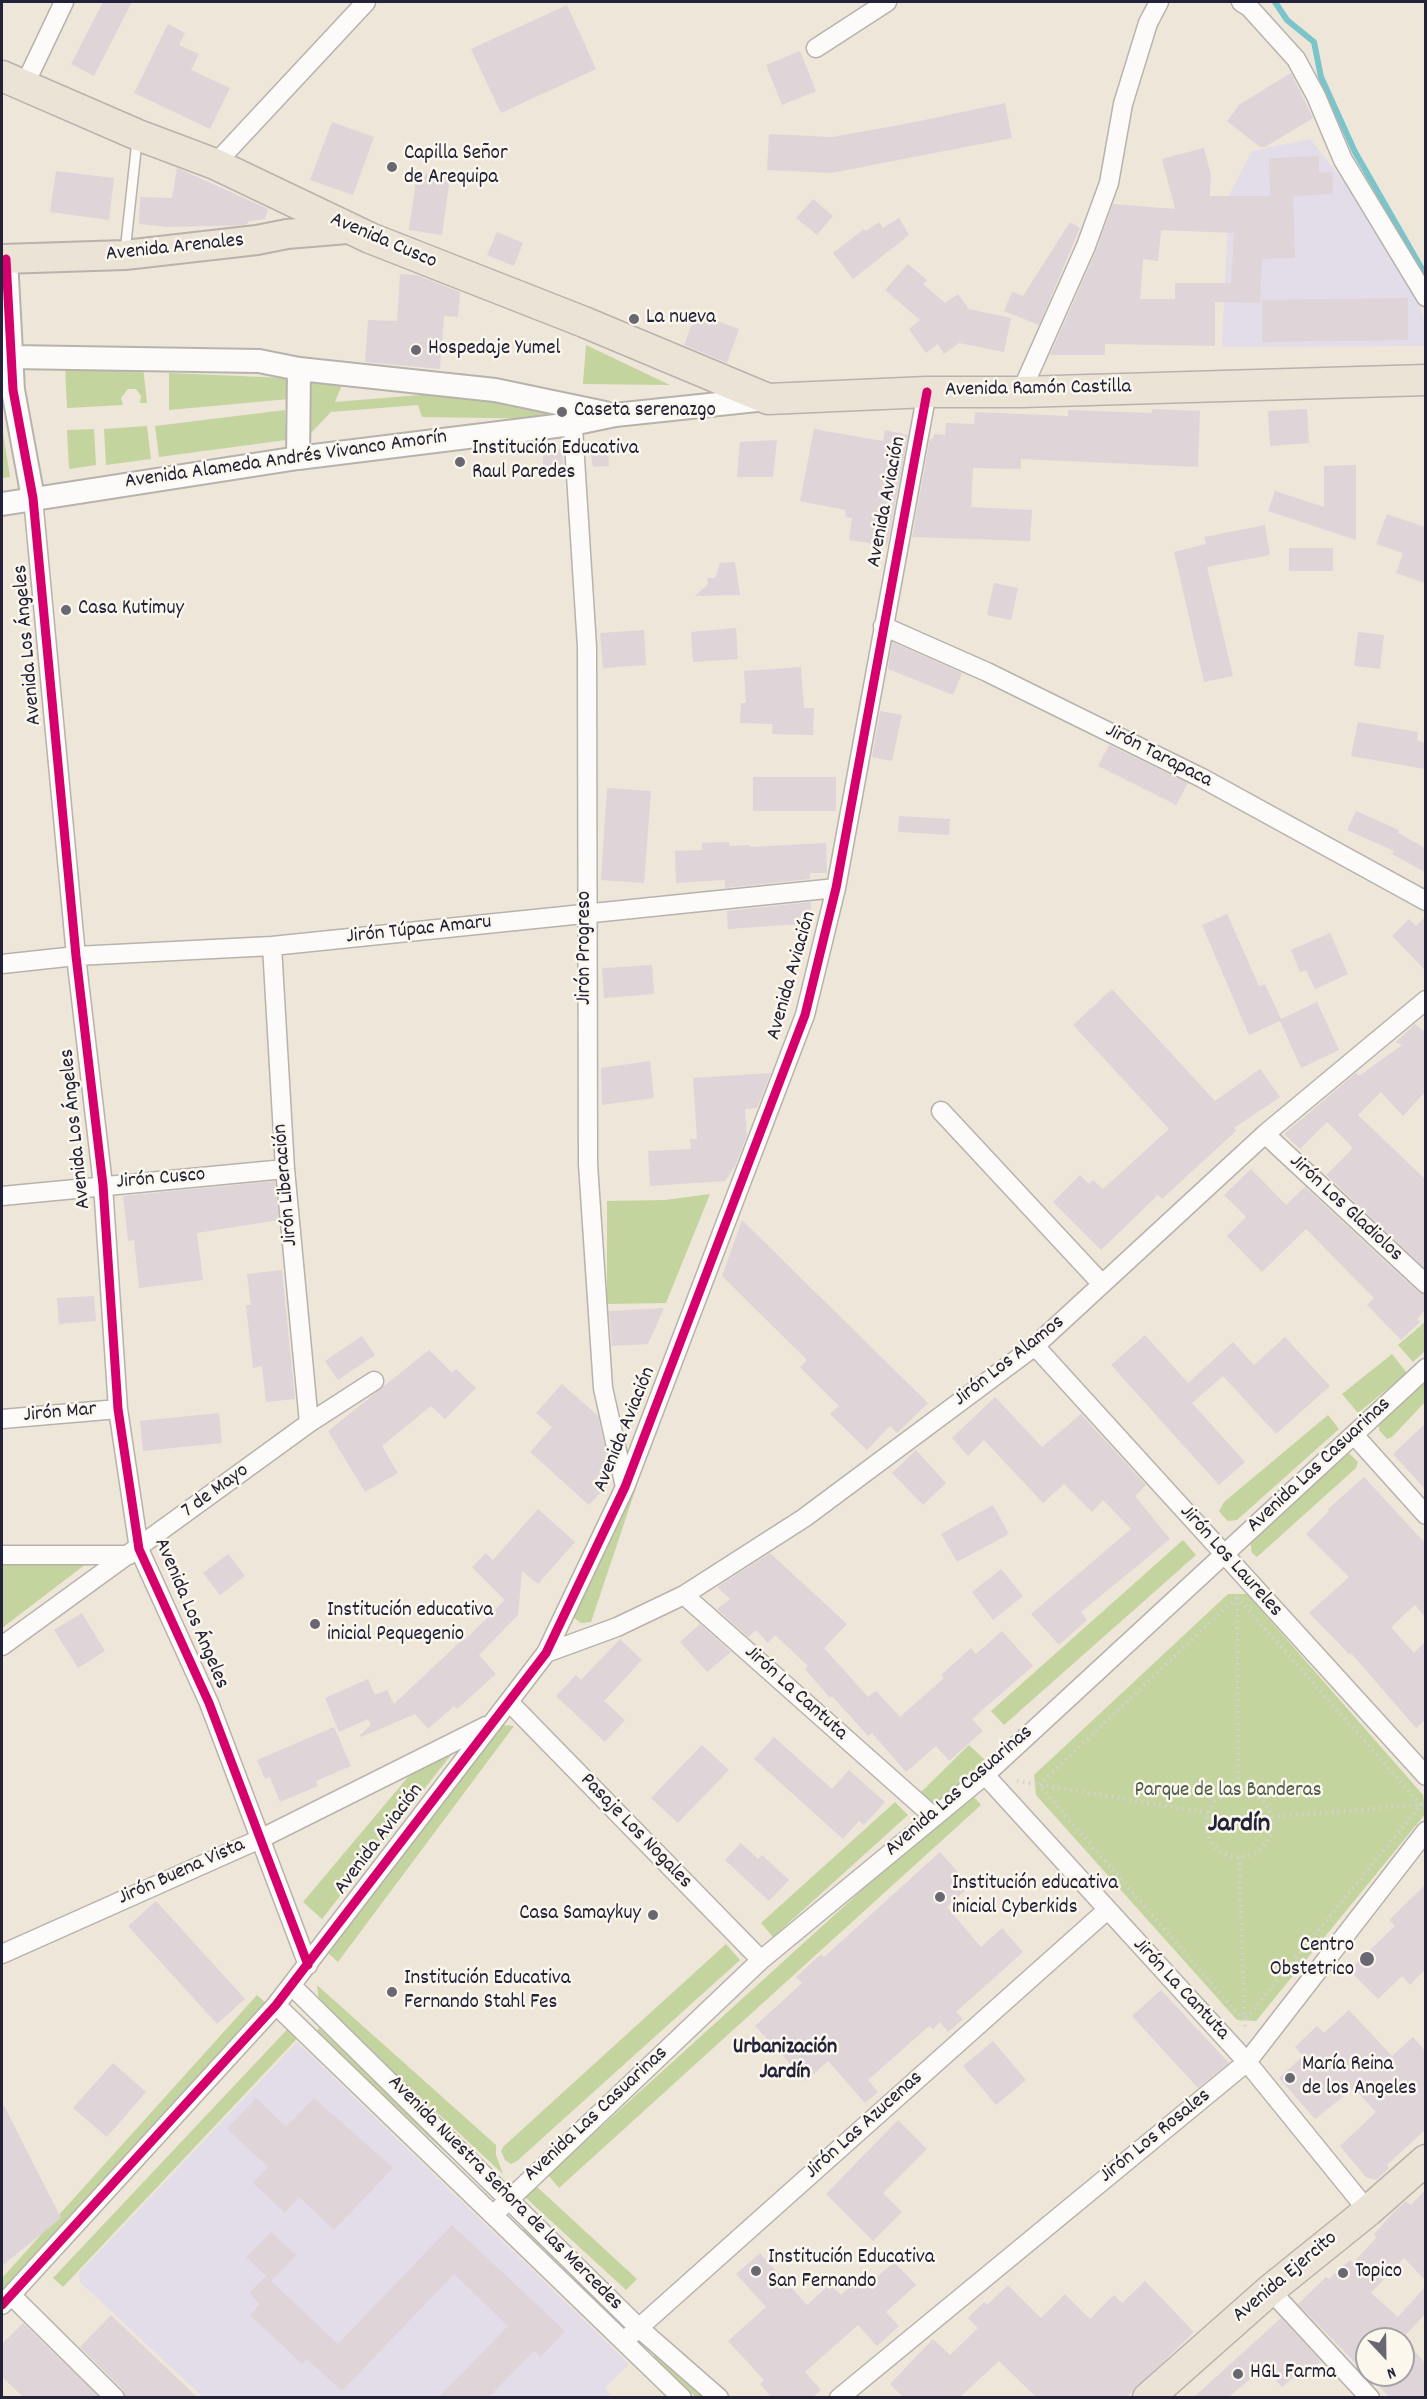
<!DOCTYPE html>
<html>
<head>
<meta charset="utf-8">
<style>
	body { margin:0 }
	#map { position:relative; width:1427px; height:2399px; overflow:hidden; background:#eee6d9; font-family:Dekko,sans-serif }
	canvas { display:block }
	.frame { position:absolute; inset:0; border:3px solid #22223b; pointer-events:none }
	.north { position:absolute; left:1355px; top:2327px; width:60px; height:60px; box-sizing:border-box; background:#fbf7ec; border:2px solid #a4a2a5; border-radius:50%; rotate:158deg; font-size:16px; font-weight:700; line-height:24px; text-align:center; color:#22223b }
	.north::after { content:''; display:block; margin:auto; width:21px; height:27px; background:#696772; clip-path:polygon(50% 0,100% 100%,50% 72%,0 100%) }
</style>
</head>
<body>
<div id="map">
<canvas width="1427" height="2399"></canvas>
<div class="frame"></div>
<div class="north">N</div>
</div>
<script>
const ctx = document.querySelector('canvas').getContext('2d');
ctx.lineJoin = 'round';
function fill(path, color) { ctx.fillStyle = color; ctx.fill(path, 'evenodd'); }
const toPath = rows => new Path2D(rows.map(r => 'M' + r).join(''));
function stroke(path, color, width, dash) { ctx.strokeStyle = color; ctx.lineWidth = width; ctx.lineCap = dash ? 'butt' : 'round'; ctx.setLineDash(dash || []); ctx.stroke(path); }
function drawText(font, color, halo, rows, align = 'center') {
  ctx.font = font + ' Dekko,sans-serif'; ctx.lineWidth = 5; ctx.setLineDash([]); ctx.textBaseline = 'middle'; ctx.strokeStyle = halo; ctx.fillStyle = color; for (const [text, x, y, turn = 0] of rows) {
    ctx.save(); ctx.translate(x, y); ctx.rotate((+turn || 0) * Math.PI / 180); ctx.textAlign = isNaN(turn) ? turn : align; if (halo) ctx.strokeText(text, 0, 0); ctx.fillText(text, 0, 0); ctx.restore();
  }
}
fill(toPath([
	[1310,139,1359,200,1388,255,1413,285,1425,324,1425,346,1222,347,1229,195,1252,151],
	[297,2042,629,2364,605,2388,612,2397,203,2397,80,2282,79,2273]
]), '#e3ddea');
fill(toPath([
	[586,345,670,385,583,384],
	[65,365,143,367,147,403,140,403,141,396,136,389,128,389,121,398,123,405,67,408],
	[169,373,287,378,289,399,169,410],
	[312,374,344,380,335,402,420,395,470,395,559,405,558,419,422,417,418,405,331,412,310,434],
	[285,410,286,440,159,457,155,426],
	[2,426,10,477,2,478],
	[147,426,151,459,106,465,104,429],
	[94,429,96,465,69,469,67,430],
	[710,1194,666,1303,607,1304,607,1201,665,1200],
	[1425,1322,1425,1351,1413,1362,1398,1345],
	[1392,1354,1407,1373,1358,1413,1342,1394],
	[1425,1378,1425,1402,1392,1437,1387,1439,1379,1430,1379,1422],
	[1328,1415,1339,1429,1237,1520,1228,1521,1223,1516,1219,1511,1224,1502],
	[1349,1453,1358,1462,1356,1468,1257,1557,1252,1553,1250,1541],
	[639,1479,591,1622,581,1623,574,1618,577,1608],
	[1183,1540,1196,1555,1004,1725,991,1711],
	[99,1554,2,1628,2,1558],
	[1228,1594,1247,1594,1423,1795,1426,1813,1256,2021,1237,2020,1036,1795,1034,1775],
	[502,1725,514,1726,338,1962,327,1952],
	[969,1745,985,1760,935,1810,919,1794],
	[458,1746,322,1919,303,1902,413,1771],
	[970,1792,981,1805,559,2188,548,2175],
	[895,1802,908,1815,773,1937,761,1923],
	[726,1944,740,1960,517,2161,511,2164,505,2160,501,2151,504,2146],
	[317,1985,496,2145,496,2155,503,2174,319,2003],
	[257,1995,267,2004,2,2296,2,2278],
	[297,2019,307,2028,63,2287,53,2278],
	[319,2028,471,2171,469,2174,315,2033],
	[536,2186,637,2279,626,2290,525,2197],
	[525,2227,604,2306,523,2230],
	[656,2352,709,2397,696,2397,653,2358]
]), '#c4d49e');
stroke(toPath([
	[1275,2,1287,20,1314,42,1321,77,1355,152,1426,276]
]), '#7ac4ca', 6);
fill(toPath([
	[103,2,132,2,94,76,71,64],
	[567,5,596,69,501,113,471,49],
	[168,24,185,33,179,45,199,54,191,70,230,88,210,129,134,93],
	[800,51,816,91,782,105,766,65],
	[1291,73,1313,118,1265,147,1260,147,1227,121,1240,104],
	[1005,103,1012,138,831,173,767,170,769,134,832,137,910,123],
	[332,122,374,137,353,195,310,180],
	[1204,148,1211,175,1210,196,1270,196,1269,158,1319,156,1319,173,1332,172,1333,194,1293,196,1295,258,1262,259,1260,303,1215,302,1215,346,1105,344,1105,355,1050,355,1096,251,1113,204,1175,209,1162,159],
	[1161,230,1234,233,1231,283,1175,283,1175,299,1140,299,1143,259,1158,261],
	[177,168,268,209,265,219,249,221,246,225,168,227,139,224,140,197,172,198],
	[56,171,114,178,109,220,50,212],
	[417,173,450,177,442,235,409,230],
	[813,199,833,216,817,235,796,218],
	[899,218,909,235,853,279,833,253,864,229,866,231,879,222,883,228],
	[1070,222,1080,228,1039,325,1004,311,1012,292,1023,296],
	[497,232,523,243,514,266,487,255],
	[908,264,927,280,923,284,945,303,958,294,969,309,1011,318,1004,352,959,343,944,354,938,344,926,353,909,329,920,320,885,290],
	[400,274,417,275,460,292,458,317,444,316,440,369,365,362,368,320,397,321],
	[1408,298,1408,340,1262,342,1262,300],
	[696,313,739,329,727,363,684,345],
	[1152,409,1200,411,1198,467,1021,459,1021,469,973,468,971,507,1032,510,1030,541,912,537,930,439,933,439,934,434,945,435,946,423,974,424,975,412,1068,416,1068,410,1152,413],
	[1307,409,1309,443,1270,446,1268,411],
	[814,429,883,441,885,430,908,435,887,546,849,540,852,518,845,517,846,510,800,501],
	[777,440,773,477,737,477,740,442],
	[562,448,564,470,543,472,543,452],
	[590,449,608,449,609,466,593,467],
	[1356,465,1356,540,1268,511,1275,491,1324,507,1324,466],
	[1387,514,1425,527,1425,583,1396,573,1403,553,1376,544],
	[1265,525,1270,555,1207,567,1233,676,1204,682,1174,552,1206,544,1204,537],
	[1289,548,1333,548,1333,571,1289,571],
	[735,562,740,595,695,596,708,584,707,578,715,578,720,563],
	[994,583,1018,588,1011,620,987,615],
	[736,628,738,659,693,662,691,632],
	[644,630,646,665,603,668,600,633],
	[1358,632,1384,635,1380,669,1354,666],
	[892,642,962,673,953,695,888,669],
	[801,667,804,708,814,708,813,735,772,734,773,724,740,723,741,703,746,703,744,671],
	[880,711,902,715,892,761,872,757],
	[1358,722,1418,732,1417,740,1425,743,1425,769,1351,756],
	[1109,745,1188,783,1176,805,1098,766],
	[753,777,836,777,836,811,753,811],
	[607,788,651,791,644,883,601,880],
	[1356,811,1399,830,1398,833,1425,848,1425,872,1392,854,1394,851,1347,830],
	[899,816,950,819,949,835,898,832],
	[729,842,730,846,750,845,750,847,826,843,827,873,810,873,810,879,725,888,725,880,676,883,675,851,702,850,702,843],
	[811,902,812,923,728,929,727,911],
	[1227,914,1259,986,1265,984,1281,1019,1317,1002,1339,1050,1301,1068,1280,1021,1249,1035,1202,925],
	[1425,917,1425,970,1392,936,1409,919,1416,926],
	[1330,933,1348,974,1315,989,1306,970,1300,972,1291,950],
	[652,965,654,994,604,998,602,968],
	[1112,989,1215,1101,1260,1069,1280,1097,1234,1128,1236,1131,1162,1199,1158,1195,1101,1250,1053,1202,1080,1175,1089,1184,1093,1180,1103,1189,1169,1129,1073,1025],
	[1415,1024,1425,1032,1425,1092,1403,1116,1381,1092,1358,1115,1425,1179,1425,1268,1326,1175,1353,1148,1327,1122,1300,1149,1284,1134,1356,1073,1359,1076,1402,1045,1396,1042],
	[650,1061,654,1098,602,1105,601,1068],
	[771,1073,757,1108,745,1109,747,1136,735,1166,725,1181,650,1186,648,1151,691,1149,690,1139,697,1139,693,1078],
	[1251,1169,1286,1205,1305,1187,1418,1292,1425,1295,1425,1310,1417,1319,1420,1322,1401,1340,1367,1305,1374,1298,1306,1229,1262,1272,1227,1236,1246,1217,1224,1195],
	[275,1181,279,1220,197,1233,203,1280,139,1288,134,1240,128,1241,123,1196],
	[742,1220,928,1403,897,1433,890,1426,867,1450,830,1414,839,1406,800,1367,807,1360,722,1276],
	[282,1270,295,1399,266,1402,262,1366,253,1368,246,1305,251,1305,247,1274],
	[94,1296,96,1321,59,1324,57,1298],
	[664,1308,648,1344,612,1346,609,1311],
	[1145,1335,1188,1383,1233,1342,1254,1365,1285,1337,1330,1386,1276,1434,1223,1376,1192,1403,1245,1462,1219,1485,1111,1365],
	[362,1336,375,1355,338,1380,325,1361],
	[429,1350,452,1373,456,1369,476,1388,445,1419,431,1406,382,1446,398,1473,365,1492,328,1431],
	[562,1384,598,1416,609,1465,599,1476,608,1485,589,1505,530,1452,552,1427,536,1413],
	[995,1397,1042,1447,1081,1414,1146,1485,1135,1496,1170,1539,1081,1612,1087,1620,1059,1645,1031,1614,1131,1529,1103,1500,1092,1512,1064,1484,1043,1503,984,1440,968,1456,952,1438],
	[219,1413,222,1443,143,1451,140,1421],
	[1425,1424,1425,1489,1393,1454],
	[916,1450,946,1483,923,1505,892,1473],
	[1364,1477,1425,1543,1425,1617,1415,1605,1391,1627,1414,1653,1425,1642,1425,1720,1416,1728,1351,1653,1349,1654,1309,1613,1349,1577,1306,1534,1329,1511,1328,1509],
	[993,1505,1009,1534,957,1562,941,1534],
	[538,1509,575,1542,538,1584,522,1571,518,1615,479,1655,496,1674,457,1709,454,1706,428,1729,415,1714,361,1737,360,1735,371,1725,368,1719,339,1732,325,1698,368,1679,375,1695,387,1690,394,1704,464,1638,465,1640,505,1600,472,1567,486,1553,493,1560],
	[770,1553,847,1624,824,1648,868,1697,876,1691,900,1717,944,1678,941,1675,971,1648,976,1654,1002,1631,1033,1666,972,1719,983,1731,949,1761,936,1746,906,1772,872,1733,868,1736,832,1696,830,1698,805,1669,808,1666,775,1635,768,1643,756,1630,748,1637,717,1609,730,1599,717,1587],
	[228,1554,245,1576,220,1595,203,1573],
	[1001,1569,1023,1596,993,1620,972,1592],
	[82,1613,105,1651,78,1668,54,1630],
	[700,1624,731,1652,707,1672,680,1642],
	[620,1639,642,1660,604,1701,625,1720,605,1742,556,1696,576,1675,581,1680],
	[334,1727,351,1766,316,1781,318,1786,280,1802,270,1777,265,1779,257,1760],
	[774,1737,832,1789,849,1770,885,1802,864,1825,859,1821,843,1839,754,1759],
	[702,1745,729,1770,678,1823,651,1798],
	[741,1843,758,1859,762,1855,789,1880,769,1901,725,1860],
	[940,1852,970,1886,947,1907,981,1947,1002,1928,1023,1952,956,2012,963,2019,948,2032,940,2022,933,2029,929,2026,868,2080,878,2092,865,2103,828,2061,806,2081,755,2026,802,1983,796,1977,821,1954,824,1957],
	[1425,1885,1425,1970,1410,1985,1402,1976,1378,1999,1349,1970,1395,1926,1389,1920],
	[156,1901,245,1999,217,2024,128,1926],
	[1161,1990,1229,2063,1198,2088,1132,2016],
	[1349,2010,1392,2056,1413,2037,1425,2051,1425,2130,1387,2165,1389,2168,1376,2180,1366,2177,1340,2146,1376,2112,1354,2088,1315,2119,1279,2078,1303,2056,1295,2047,1317,2026,1324,2033],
	[993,2041,1026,2080,996,2105,963,2066],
	[113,2063,146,2092,107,2137,73,2108],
	[256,2098,286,2127,314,2098,393,2168,334,2230,299,2197,285,2213,253,2183,268,2167,227,2129],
	[2,2102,61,2218,2,2266],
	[898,2120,927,2149,883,2193,902,2212,873,2241,826,2194],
	[1425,2190,1425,2280,1404,2258,1371,2293,1398,2317,1425,2287,1425,2314,1403,2338,1425,2363,1425,2397,1389,2397,1369,2375,1403,2375,1403,2339,1367,2339,1367,2375,1298,2304,1326,2277,1329,2279,1350,2260,1353,2263,1377,2237,1374,2234,1394,2212,1406,2201,1411,2205],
	[452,2225,565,2331,541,2357,534,2351,489,2397,439,2397,508,2326,454,2274,342,2391,307,2359,302,2364,250,2315,260,2304,249,2293,266,2276,246,2257,271,2232,296,2255,271,2281,338,2344],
	[760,2253,807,2305,830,2284,841,2295,857,2280,865,2288,894,2262,916,2285,886,2312,899,2326,877,2346,858,2325,805,2372,821,2390,813,2397,771,2397,760,2384,764,2380,728,2341,766,2307,736,2274],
	[1145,2281,1194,2332,1127,2397,1036,2397,999,2361,960,2397,903,2397,890,2384,933,2339,950,2355,978,2328,968,2318,984,2302,987,2305,1008,2285,1041,2318,1065,2294,1090,2319,1114,2295,1122,2303],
	[111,2315,138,2341,197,2397,126,2397,123,2390,80,2347],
	[1281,2318,1321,2361,1307,2374,1303,2369,1282,2387,1264,2367,1229,2397,1194,2397],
	[23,2323,99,2397,23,2397,2,2377,2,2344]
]), '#dfd4d8');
const service = toPath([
	[125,252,137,141]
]);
const minor = toPath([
	[1241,2,1249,7,1296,59,1316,96,1343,160,1426,297],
	[816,48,887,2],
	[24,86,64,2],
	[215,164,366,2],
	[1021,392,1086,246,1109,183,1123,104,1148,23,1159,2],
	[572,412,587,647,588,1164,603,1388,625,1487],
	[33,498,76,956,103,1185,118,1409,139,1549,209,1703,308,1965],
	[883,626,987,672,1202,778,1426,901],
	[272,946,285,1169,309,1423],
	[2,964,76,956,272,946,836,888],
	[941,1111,1102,1284],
	[1265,1134,1426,1284],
	[2,1196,285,1169],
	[1035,1346,1426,1776],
	[2,1419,118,1409],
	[1355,1436,1426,1515],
	[2,1555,129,1555],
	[684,1595,933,1816],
	[2,1646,309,1423,374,1381],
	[546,1653,617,1627,684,1595,804,1518,1035,1346,1265,1134,1426,1000],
	[510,1703,761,1960],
	[985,1775,1247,2062,1368,2211],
	[2,1954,260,1839,486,1726],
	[292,1986,639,2328,719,2398],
	[276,2005,682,2398],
	[493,2215,761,1960,985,1775,1426,1368],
	[1270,2290,1370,2398],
	[11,2295,115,2398],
	[2,2305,276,2005,546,1653,625,1487,805,1015,836,888,927,392],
	[624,2341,1106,1911],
	[839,2398,1247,2062,1426,1831]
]);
const tertiary = toPath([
	[6,259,13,390,33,498],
	[12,357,259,361,299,369,495,390,605,413],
	[298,458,299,369],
	[2,504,298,458,572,424,615,415,766,399]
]);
const primary = toPath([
	[2,259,125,255,257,240,287,234,347,229]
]);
const trunk = toPath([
	[2,76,138,135,215,164,370,238,584,322,768,399,927,392,1021,392,1426,380],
	[1148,2398,1270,2290,1368,2211,1426,2160]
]);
stroke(service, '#b7b2ac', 12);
stroke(minor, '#b7b2ac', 21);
stroke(tertiary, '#b7b2ac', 26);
stroke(primary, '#b7b2ac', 32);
stroke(trunk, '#b7b2ac', 33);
stroke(toPath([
	[1237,1597,1421,1805,1244,2021,1039,1785,1237,1597],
	[1237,1597,1238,1792],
	[1017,1781,1209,1813],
	'1206 1824a33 33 0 1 1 66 0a33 33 0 1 1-66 0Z',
	[1272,1817,1426,1804],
	[1239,1857,1245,2030]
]), '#d4d2d0', 4, [1.5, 4.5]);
stroke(service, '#fcfbf9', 9);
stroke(minor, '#fcfbf9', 18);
stroke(tertiary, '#fcfbf9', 22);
stroke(primary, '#eae3d6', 28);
stroke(trunk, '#eae3d6', 30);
stroke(toPath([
	[6,259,13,390,33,498,76,956,103,1185,118,1409,139,1549,209,1703,308,1965],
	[2,2305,276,2005,546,1653,625,1487,805,1015,836,888,927,392]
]), '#d6006c', 9);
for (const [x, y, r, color] of [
	[392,167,6,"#696772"],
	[634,319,6,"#696772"],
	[416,350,6,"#696772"],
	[562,412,6,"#696772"],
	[460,462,6,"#696772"],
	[66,610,6,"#696772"],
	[315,1624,6,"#696772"],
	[940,1897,6,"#696772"],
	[653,1915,6,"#696772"],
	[1367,1959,8,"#696772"],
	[392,1992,6,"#696772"],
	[1290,2078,6,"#696772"],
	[756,2271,6,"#696772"],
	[1343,2273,6,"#696772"],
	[1238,2374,6,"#696772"]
]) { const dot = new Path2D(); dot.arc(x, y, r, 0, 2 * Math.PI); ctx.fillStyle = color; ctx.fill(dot); stroke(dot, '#fbf7ec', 2); }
drawText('21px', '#22223b', '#fbf7ec', [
	["Capilla Señor",404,155],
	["de Arequipa",404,179],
	["La nueva",646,319],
	["Hospedaje Yumel",428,350],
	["Caseta serenazgo",574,412],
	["Institución Educativa",472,450],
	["Raul Paredes",472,474],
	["Casa Kutimuy",78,610],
	["Institución educativa",327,1612],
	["inicial Pequegenio",327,1636],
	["Institución educativa",952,1885],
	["inicial Cyberkids",952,1909],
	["Casa Samaykuy",641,1915,"right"],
	["Centro",1354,1947,"right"],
	["Obstetrico",1354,1971,"right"],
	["Institución Educativa",404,1980],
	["Fernando Stahl Fes",404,2004],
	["María Reina",1302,2066],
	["de los Angeles",1302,2090],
	["Institución Educativa",768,2259],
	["San Fernando",768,2283],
	["Topico",1355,2273],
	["HGL Farma",1250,2374]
], 'left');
drawText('21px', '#22223b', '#fbf7ec', [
	["Avenida Cusco",383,242,23],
	["Avenida Arenales",175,249,-6],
	["Avenida Ramón Castilla",1038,390,-1],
	["Avenida Alameda Andrés Vivanco Amorín",286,461,-8],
	["Avenida Aviación",888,502,-79],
	["Avenida Los Ángeles",29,645,-95],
	["Jirón Tarapaca",1158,757,27],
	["Jirón Túpac Amaru",419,931,-6],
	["Jirón Progreso",586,948,-90],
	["Avenida Aviación",793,976,-74],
	["Avenida Los Ángeles",77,1129,-96],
	["Jirón Cusco",161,1180,-5],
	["Jirón Liberación",287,1185,-95],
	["Jirón Los Gladiolos",1345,1209,43],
	["Jirón Los Alamos",1010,1362,-38],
	["Jirón Mar",60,1414,-5],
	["Avenida Aviación",626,1430,-68],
	["Avenida Las Casuarinas",1320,1466,-43],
	["7 de Mayo",216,1492,-36],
	["Jirón Los Laureles",1230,1562,48],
	["Avenida Los Ángeles",190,1614,67],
	["Jirón La Cantuta",795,1694,42],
	["Avenida Las Casuarinas",960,1792,-41],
	["Pasaje Los Nogales",635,1832,46],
	["Avenida Aviación",380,1840,-53],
	["Jirón Buena Vista",182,1873,-24],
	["Jirón La Cantuta",1180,1990,47],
	["Avenida Las Casuarinas",597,2115,-43],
	["Jirón Las Azucenas",865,2126,-42],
	["Jirón Los Rosales",1156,2137,-39],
	["Avenida Nuestra Señora de las Mercedes",504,2194,45],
	["Avenida Ejercito",1286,2278,-40]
]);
drawText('21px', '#4f5b4d', '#fbf7ec', [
	["Parque de las Banderas",1228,1792]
]);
drawText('bold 22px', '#22223b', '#fbf7ec', [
	["Urbanización",785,2049],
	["Jardín",785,2074]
]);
drawText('bold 27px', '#22223b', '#fbf7ec', [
	["Jardín",1239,1826]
]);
</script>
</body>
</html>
